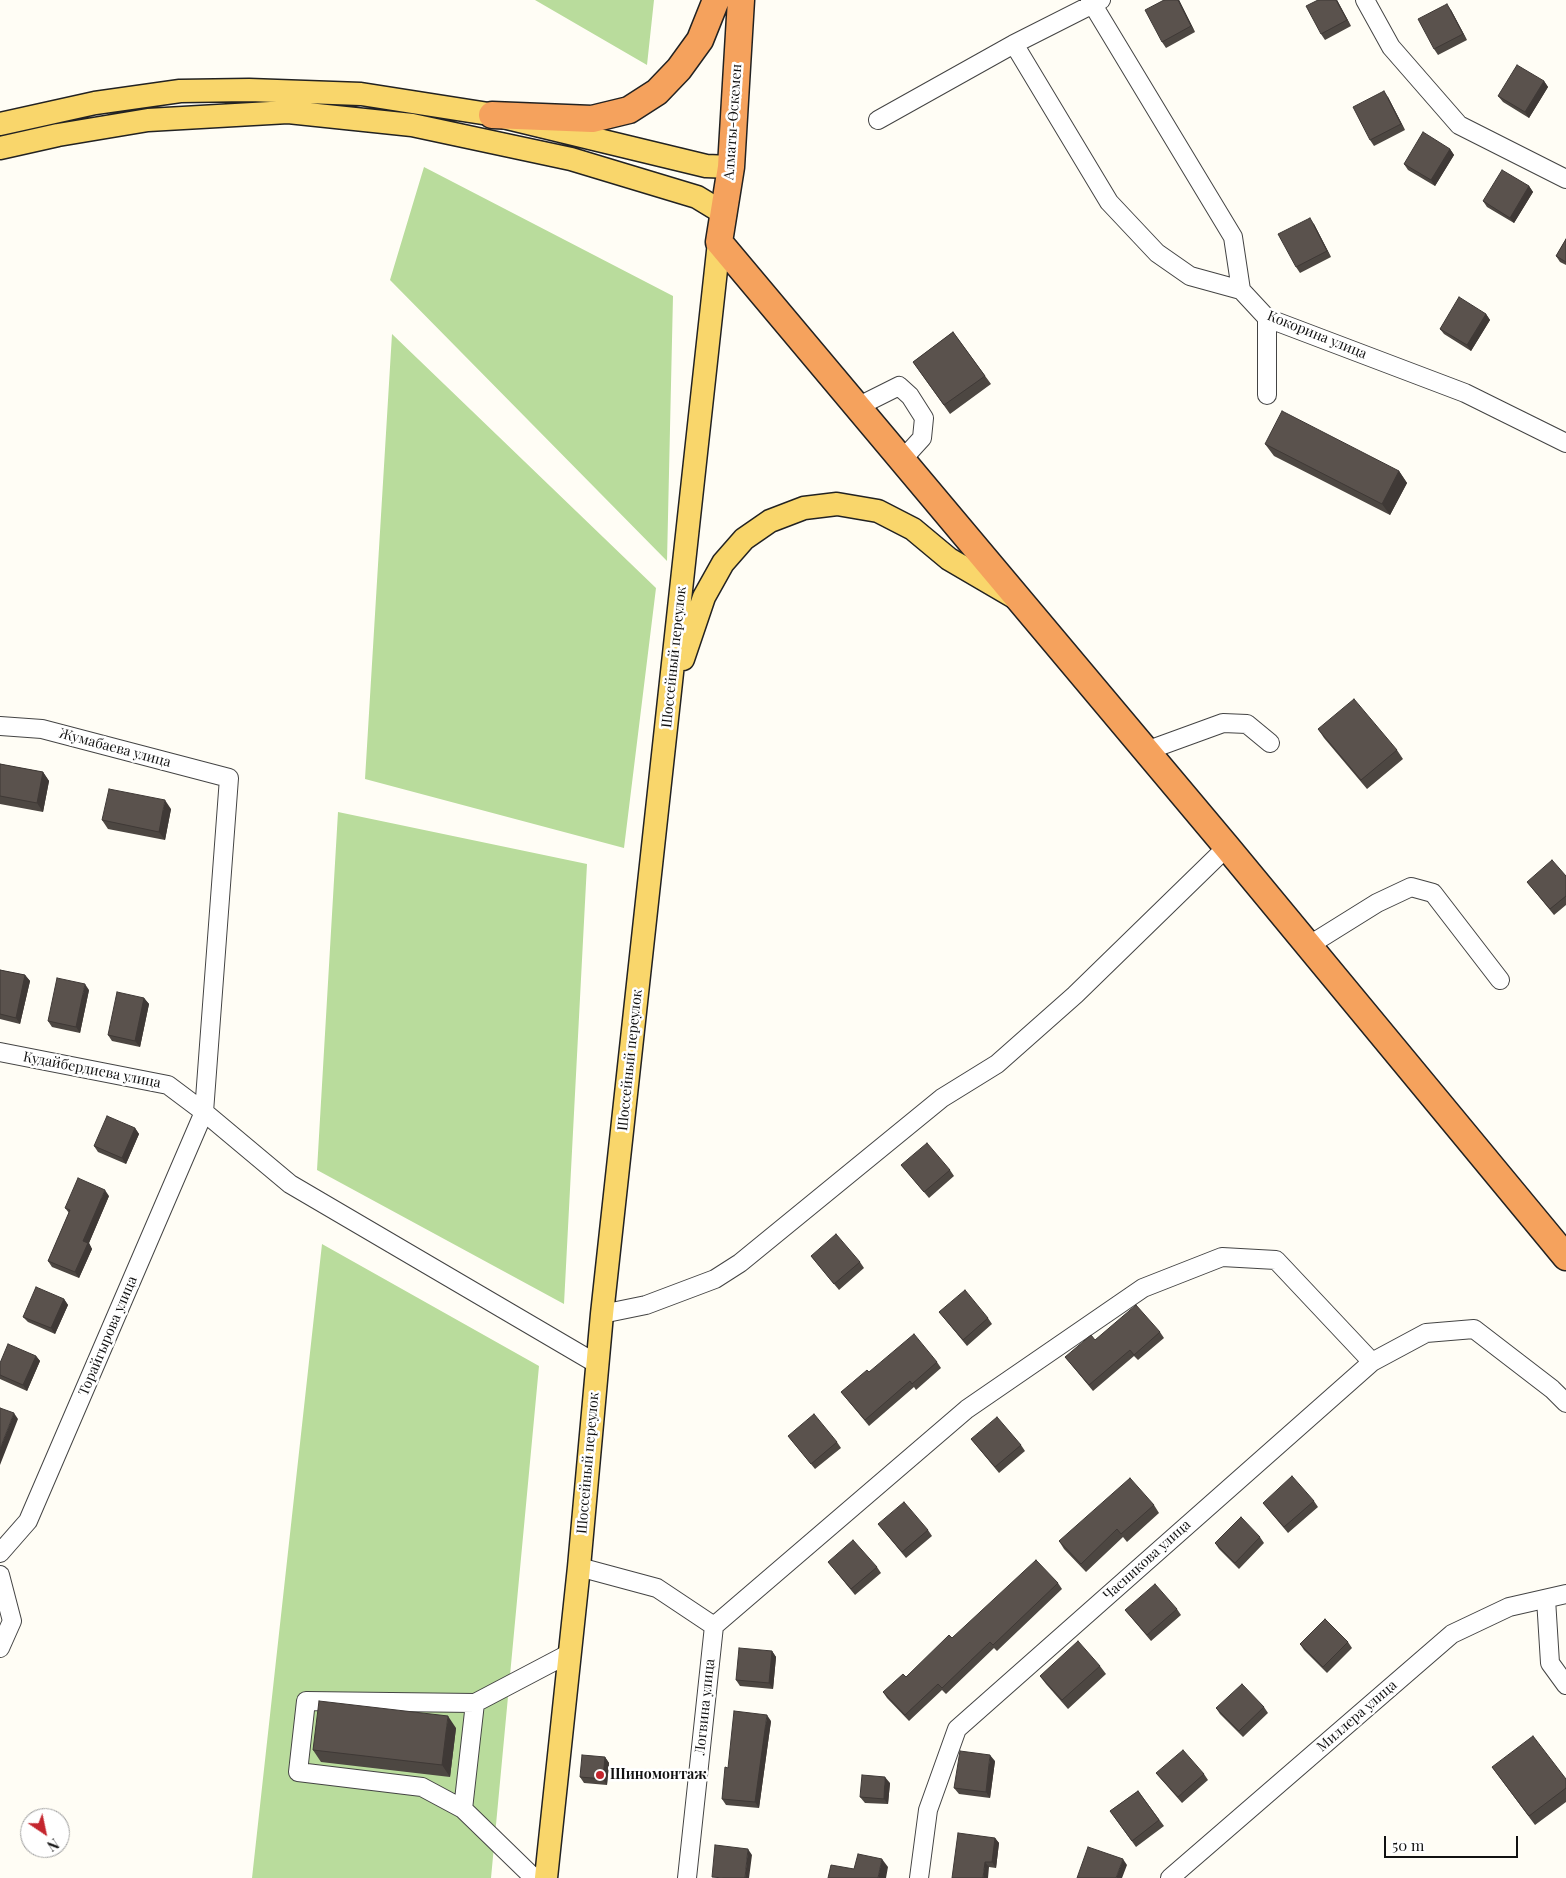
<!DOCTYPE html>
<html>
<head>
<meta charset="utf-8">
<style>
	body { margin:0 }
	#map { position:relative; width:1566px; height:1878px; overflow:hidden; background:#fffdf5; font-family:"Playfair Display",serif }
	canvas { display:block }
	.north { position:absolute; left:20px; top:1808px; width:50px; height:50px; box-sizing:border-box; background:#fff; border:1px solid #a0a0a0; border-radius:50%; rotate:146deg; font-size:14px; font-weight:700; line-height:20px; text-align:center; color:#111 }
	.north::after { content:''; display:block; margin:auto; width:18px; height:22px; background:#c4262e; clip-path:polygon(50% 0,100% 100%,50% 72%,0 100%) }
	.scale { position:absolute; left:1384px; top:1836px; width:134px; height:22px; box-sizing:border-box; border:2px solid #111; border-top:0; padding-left:6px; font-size:15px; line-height:18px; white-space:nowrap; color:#111; -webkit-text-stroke:4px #fff; paint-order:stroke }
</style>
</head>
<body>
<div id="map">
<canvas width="1566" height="1878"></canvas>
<div class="north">N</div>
<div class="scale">50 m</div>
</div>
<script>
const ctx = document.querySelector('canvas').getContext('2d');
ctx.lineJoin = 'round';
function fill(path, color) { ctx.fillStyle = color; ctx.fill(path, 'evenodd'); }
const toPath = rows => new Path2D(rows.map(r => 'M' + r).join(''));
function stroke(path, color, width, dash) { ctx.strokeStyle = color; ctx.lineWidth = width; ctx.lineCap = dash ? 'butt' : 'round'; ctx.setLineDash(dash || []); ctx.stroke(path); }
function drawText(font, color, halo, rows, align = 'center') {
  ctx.font = font + ' "Playfair Display",serif'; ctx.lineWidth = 5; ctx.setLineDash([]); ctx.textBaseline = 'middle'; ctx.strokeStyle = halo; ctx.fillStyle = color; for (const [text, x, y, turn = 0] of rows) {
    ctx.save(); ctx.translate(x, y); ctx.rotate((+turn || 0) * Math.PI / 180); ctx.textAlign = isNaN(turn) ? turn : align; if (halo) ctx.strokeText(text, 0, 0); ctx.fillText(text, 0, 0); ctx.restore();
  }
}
fill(toPath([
	[535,0,654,0,647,65],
	[424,167,673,296,667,561,390,280],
	[392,334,656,588,624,848,365,779],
	[338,812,587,864,564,1304,317,1170],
	[322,1244,539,1366,491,1878,252,1878]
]), '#b9dc9c');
const minor = toPath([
	[1090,0,1233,237,1241,290,1267,318,1465,393,1566,443],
	[1365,0,1391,47,1459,125,1566,179],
	[1014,44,1109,202,1157,253,1190,276,1241,290],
	[878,120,1014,44,1101,0],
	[1267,318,1267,395],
	[857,407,899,386,910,396,924,418,922,438,901,461],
	[0,726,42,729,229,778,204,1112,28,1521,0,1553],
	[1146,751,1223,723,1247,724,1270,743],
	[1308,946,1377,903,1411,887,1433,893,1500,980],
	[0,1052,168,1085,204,1112,290,1184,597,1364],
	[602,1314,646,1305,715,1279,740,1263,942,1098,997,1064,1075,995,1227,847],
	[579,1567,657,1588,714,1626,967,1409,1143,1288,1222,1257,1276,1260,1372,1362],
	[0,1575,12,1621,0,1648],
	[1546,1599,1550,1663,1566,1685],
	[463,1809,475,1703],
	[534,1878,463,1809,422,1787,298,1772,306,1701,475,1703,570,1653],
	[687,1878,714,1626],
	[919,1878,928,1810,957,1729,1372,1362,1426,1333,1474,1329,1552,1389,1566,1403],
	[1170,1878,1452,1634,1509,1607,1566,1594]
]);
const major = toPath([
	[0,124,95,103,180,91,249,90,361,94,495,115,706,166,731,167],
	[0,148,58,135,148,120,288,112,412,125,571,159,697,197,725,214],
	[683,659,704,597,723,563,744,539,770,521,804,508,837,504,878,511,913,529,949,559,1014,597],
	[546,1878,579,1567,602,1314,719,242]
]);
const highway = toPath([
	[741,0,731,167,719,242,1227,847,1566,1257],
	[492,115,592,119,629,110,657,92,679,69,700,40,716,0]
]);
stroke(minor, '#444', 20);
stroke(major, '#222', 25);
stroke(highway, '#222', 29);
stroke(minor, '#fff', 18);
stroke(major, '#f9d66b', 22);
stroke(highway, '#f5a25d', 26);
fill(toPath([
	[1164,0,1179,0,1195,32,1166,48,1162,42],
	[1337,0,1351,26,1325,40,1321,34],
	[1451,10,1467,40,1438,55,1434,49],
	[1544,81,1548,87,1529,118,1503,102,1498,96],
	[1388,97,1405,130,1374,146,1370,140],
	[1450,149,1454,155,1435,186,1408,170,1404,164],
	[1529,186,1533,192,1514,223,1487,207,1483,201],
	[1314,224,1331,257,1300,273,1296,267],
	[1566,239,1566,265,1560,262,1556,256],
	[1486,314,1490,320,1471,351,1444,334,1440,329],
	[953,332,991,384,950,414,913,362],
	[1265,444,1399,471,1407,483,1390,515,1274,456],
	[1318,729,1397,750,1403,759,1367,789,1324,738],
	[0,764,43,772,49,781,43,812,0,804],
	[171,809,165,840,108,829,102,820],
	[1566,876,1566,905,1554,915,1527,882],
	[0,970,25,975,30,981,20,1024,0,1019],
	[89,990,80,1033,52,1027,48,1021],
	[144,998,149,1004,140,1047,112,1041,108,1035],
	[135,1128,139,1134,126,1164,98,1152,94,1146],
	[901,1165,950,1170,954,1176,929,1198],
	[109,1196,89,1243,92,1249,79,1278,52,1267,48,1261,69,1213,65,1208],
	[811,1256,860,1262,864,1268,839,1290],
	[64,1299,68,1305,55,1334,28,1322,23,1317],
	[939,1312,988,1318,992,1324,967,1346],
	[1160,1332,1164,1338,1138,1360,1134,1356,1093,1391,1065,1357,1095,1340],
	[36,1356,40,1361,27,1391,0,1379,0,1363],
	[937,1362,941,1368,916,1390,914,1387,869,1426,841,1392,869,1372],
	[788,1436,837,1442,841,1448,815,1469],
	[971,1439,1021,1445,1025,1451,999,1473],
	[1314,1501,1318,1507,1288,1533,1267,1508,1263,1503],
	[1154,1505,1159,1513,1127,1542,1123,1537,1086,1572,1064,1549,1059,1541],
	[878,1524,928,1530,932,1536,906,1558],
	[1260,1537,1264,1543,1239,1569,1219,1549,1215,1543],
	[828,1562,877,1567,881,1573,855,1595],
	[1058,1583,1062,1589,997,1651,994,1648,946,1694,942,1690,909,1721,887,1698,883,1692,906,1677,952,1638],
	[1177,1609,1181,1615,1151,1641,1130,1616,1125,1610],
	[1348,1642,1352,1648,1327,1673,1304,1650,1300,1644],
	[772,1651,776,1657,773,1689,740,1686,736,1680],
	[1100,1666,1106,1674,1068,1709,1046,1684,1040,1676],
	[1264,1707,1268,1713,1243,1737,1220,1714,1216,1708],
	[771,1721,759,1808,726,1805,722,1799,728,1768],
	[456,1728,450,1777,321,1762,313,1750],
	[605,1757,609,1763,607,1785,584,1783,580,1777],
	[995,1761,990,1798,959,1794,954,1788],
	[1492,1767,1566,1779,1566,1802,1535,1825],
	[1156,1773,1204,1774,1208,1780,1182,1803,1161,1779],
	[890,1783,888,1804,865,1803,860,1797],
	[1138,1791,1164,1826,1136,1847,1110,1811],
	[995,1838,999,1843,996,1868,989,1867,952,1878]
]), '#4d4742');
fill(toPath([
	[1178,0,1179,0,1195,32,1191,26],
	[1336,0,1337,0,1351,26,1347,20],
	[1447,4,1451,10,1467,40,1463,34],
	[1544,81,1548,87,1529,118,1525,112],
	[1384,91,1388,97,1405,130,1401,124],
	[1450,149,1454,155,1435,186,1431,180],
	[1529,186,1533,192,1514,223,1510,218],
	[1310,218,1314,224,1331,257,1327,251],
	[1486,314,1490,320,1471,351,1467,345],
	[1399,471,1407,483,1390,515,1382,504],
	[43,772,49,781,43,812,37,803],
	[165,800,171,809,165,840,159,832],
	[25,975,30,981,20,1024,16,1018],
	[85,984,89,990,80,1033,76,1027],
	[144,998,149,1004,140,1047,135,1041],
	[135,1128,139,1134,126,1164,122,1158],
	[105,1190,109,1196,89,1243,92,1249,79,1278,75,1272,83,1241],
	[64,1299,68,1305,55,1334,51,1328],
	[36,1356,40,1361,27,1391,23,1385],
	[14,1413,18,1419,0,1465,0,1449],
	[772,1651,776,1657,773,1689,769,1683],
	[767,1715,771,1721,759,1808,755,1802],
	[448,1716,456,1728,450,1777,442,1765],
	[990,1755,995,1761,990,1798,986,1792],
	[605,1757,609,1763,607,1785,603,1779],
	[885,1777,890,1783,888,1804,884,1799],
	[995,1838,999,1843,996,1868,992,1862],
	[748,1849,752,1855,749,1878,745,1878],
	[882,1859,888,1867,886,1878,878,1878],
	[1123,1859,1127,1865,1122,1878,1116,1878],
	[985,1862,989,1867,988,1878,983,1878]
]), '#3f3936');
const building = toPath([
	[1164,0,1178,0,1191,26,1162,42,1145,10,1164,0],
	[1318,0,1336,0,1347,20,1321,34,1306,6,1318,0],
	[1447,4,1463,34,1434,49,1418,19,1447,4],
	[1517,65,1544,81,1525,112,1498,96,1517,65],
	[1384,91,1401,124,1370,140,1353,107,1384,91],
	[1423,132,1450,149,1431,180,1404,164,1423,132],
	[1502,170,1529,186,1510,218,1483,201,1502,170],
	[1310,218,1327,251,1296,267,1278,234,1310,218],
	[1566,239,1566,262,1556,256,1566,239],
	[1459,297,1486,314,1467,345,1440,329,1459,297],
	[953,332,985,376,944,405,913,362,953,332],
	[1282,411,1399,471,1382,504,1265,444,1282,411],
	[1354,699,1397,750,1361,780,1318,729,1354,699],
	[0,764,43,772,37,803,0,796,0,764],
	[109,789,165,800,159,832,102,820,109,789],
	[1552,860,1566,876,1566,896,1550,909,1527,882,1552,860],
	[0,970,25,975,16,1018,0,1014,0,970],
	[57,978,85,984,76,1027,48,1021,57,978],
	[117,992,144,998,135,1041,108,1035,117,992],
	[107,1116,135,1128,122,1158,94,1146,107,1116],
	[927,1143,950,1170,924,1192,901,1165,927,1143],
	[78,1178,105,1190,83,1241,88,1243,75,1272,48,1261,70,1210,65,1208,78,1178],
	[836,1234,860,1262,834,1284,811,1256,836,1234],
	[36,1287,64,1299,51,1328,23,1317,36,1287],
	[965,1290,988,1318,963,1340,939,1312,965,1290],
	[1136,1305,1160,1332,1134,1355,1130,1350,1089,1385,1065,1357,1091,1335,1095,1340,1136,1305],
	[914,1334,937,1362,912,1384,910,1381,865,1420,841,1392,867,1370,869,1372,914,1334],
	[8,1344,36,1356,23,1385,0,1375,0,1363,8,1344],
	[0,1408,14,1413,0,1449,0,1408],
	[814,1414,837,1442,811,1464,788,1436,814,1414],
	[997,1417,1021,1445,995,1467,971,1439,997,1417],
	[1292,1476,1314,1501,1284,1527,1263,1503,1292,1476],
	[1130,1478,1154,1505,1121,1534,1117,1529,1081,1564,1059,1541,1130,1478],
	[904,1502,928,1530,902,1552,878,1524,904,1502],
	[1241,1517,1260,1537,1235,1563,1215,1543,1241,1517],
	[853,1540,877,1567,851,1589,828,1562,853,1540],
	[1036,1560,1058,1583,993,1645,990,1642,942,1688,938,1684,905,1715,883,1692,903,1674,906,1677,949,1635,952,1638,1036,1560],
	[1155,1584,1177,1609,1147,1635,1125,1610,1155,1584],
	[1325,1619,1348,1642,1323,1667,1300,1644,1325,1619],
	[1078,1641,1100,1666,1062,1700,1040,1676,1078,1641],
	[739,1648,772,1651,769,1683,736,1680,739,1648],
	[1242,1684,1264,1707,1239,1731,1216,1708,1242,1684],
	[319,1701,448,1716,442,1765,313,1750,319,1701],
	[734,1711,767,1715,755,1802,722,1799,725,1767,728,1768,734,1711],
	[1533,1736,1566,1779,1566,1788,1529,1816,1492,1767,1533,1736],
	[1183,1750,1204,1774,1178,1797,1156,1773,1183,1750],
	[960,1751,990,1755,986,1792,954,1788,960,1751],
	[582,1755,605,1757,603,1779,580,1777,582,1755],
	[862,1775,885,1777,884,1799,860,1797,862,1775],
	[1138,1791,1159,1820,1132,1841,1110,1811,1138,1791],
	[958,1833,995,1838,992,1862,985,1862,983,1878,952,1878,958,1833],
	[715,1845,748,1849,745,1878,723,1878,712,1877,715,1845],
	[1088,1847,1123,1859,1116,1878,1077,1878,1088,1847],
	[858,1854,882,1859,878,1878,828,1878,831,1865,854,1869,858,1854]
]);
fill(building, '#5a524d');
stroke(building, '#3f3936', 1);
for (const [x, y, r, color] of [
	[600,1775,5,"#c4262e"]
]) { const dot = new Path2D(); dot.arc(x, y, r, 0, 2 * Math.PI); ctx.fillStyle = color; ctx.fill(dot); stroke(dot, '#fff', 2); }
drawText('14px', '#111', '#fff', [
	["Алматы-Өскемен",733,122,-86],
	["Кокорина улица",1317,335,22],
	["Шоссейный переулок",674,657,-84],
	["Жумабаева улица",115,748,15],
	["Шоссейный переулок",630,1060,-84],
	["Кудайбердиева улица",92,1070,11],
	["Торайгырова улица",108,1336,-67],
	["Шоссейный переулок",588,1463,-85],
	["Часникова улица",1147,1560,-42],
	["Логвина улица",705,1707,-84],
	["Миллера улица",1357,1716,-41]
]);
drawText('bold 14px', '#111', '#fff', [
	["Шиномонтаж",610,1775]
], 'left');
</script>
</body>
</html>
